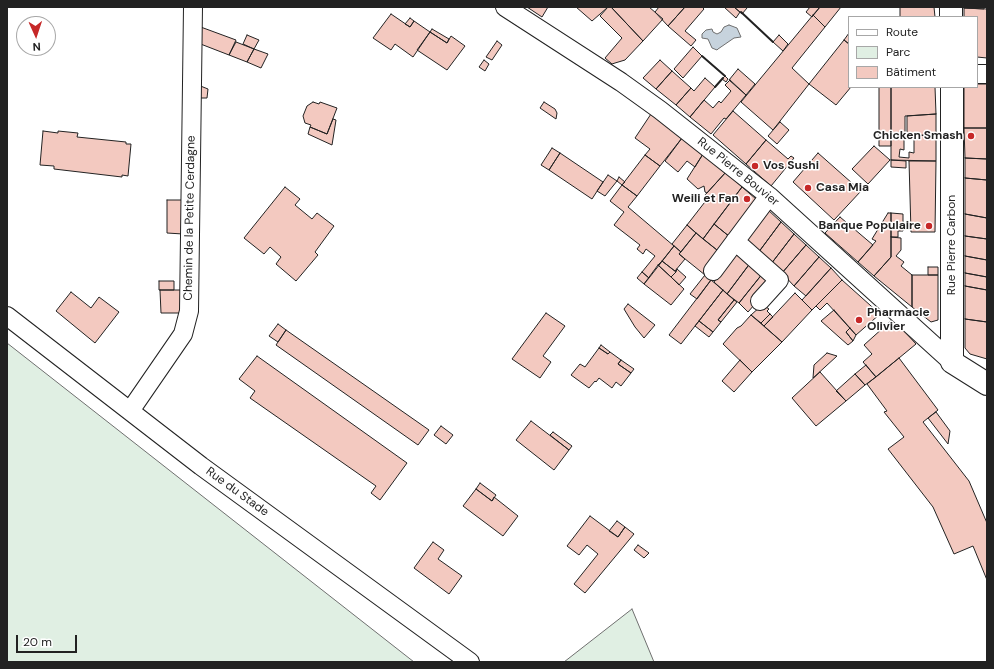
<!DOCTYPE html>
<html>
<head>
<meta charset="utf-8">
<style>
	body { margin:0 }
	#map { position:relative; width:994px; height:669px; overflow:hidden; background:#fff; font-family:"DM Sans",sans-serif }
	canvas { display:block }
	.frame { position:absolute; inset:0; border:8px solid #222; pointer-events:none }
	.legend { position:absolute; left:848px; top:16px; width:130px; height:72px; box-sizing:border-box; background:#fff; border:1px solid #a7a7a7; margin:0; padding:5px 7px; list-style:none; font-size:12px; color:#222 }
	.legend li { display:flex; align-items:center; gap:8px; height:20px }
	.legend b { width:20px; border:1px solid #a7a7a7 }
	.north { position:absolute; left:16px; top:16px; width:40px; height:40px; box-sizing:border-box; background:#fff; border:1px solid #a7a7a7; border-radius:50%; rotate:177deg; font-size:11px; font-weight:700; line-height:16px; text-align:center; color:#222 }
	.north::after { content:''; display:block; margin:auto; width:14px; height:18px; background:#c62828; clip-path:polygon(50% 0,100% 100%,50% 72%,0 100%) }
	.scale { position:absolute; left:16px; top:635px; width:61px; height:18px; box-sizing:border-box; border:2px solid #222; border-top:0; padding-left:5px; font-size:12px; line-height:14px; white-space:nowrap; color:#222; -webkit-text-stroke:3px #fff; paint-order:stroke }
</style>
</head>
<body>
<div id="map">
<canvas width="994" height="669"></canvas>
<div class="frame"></div>
<ul class="legend">
<li><b style="height:5px;background:#fff"></b>Route</li>
<li><b style="height:11px;background:#e0efe3"></b>Parc</li>
<li><b style="height:11px;background:#f3c9c0"></b>Bâtiment</li>
</ul>
<div class="north">N</div>
<div class="scale">20 m</div>
</div>
<script>
const ctx = document.querySelector('canvas').getContext('2d');
ctx.lineJoin = 'round';
function fill(path, color) { ctx.fillStyle = color; ctx.fill(path, 'evenodd'); }
const toPath = rows => new Path2D(rows.map(r => 'M' + r).join(''));
function stroke(path, color, width, dash) { ctx.strokeStyle = color; ctx.lineWidth = width; ctx.lineCap = dash ? 'butt' : 'round'; ctx.setLineDash(dash || []); ctx.stroke(path); }
function drawText(font, color, halo, rows, align = 'center') {
  ctx.font = font + ' "DM Sans",sans-serif'; ctx.lineWidth = 3; ctx.setLineDash([]); ctx.textBaseline = 'middle'; ctx.strokeStyle = halo; ctx.fillStyle = color; for (const [text, x, y, turn = 0] of rows) {
    ctx.save(); ctx.translate(x, y); ctx.rotate((+turn || 0) * Math.PI / 180); ctx.textAlign = isNaN(turn) ? turn : align; if (halo) ctx.strokeText(text, 0, 0); ctx.fillText(text, 0, 0); ctx.restore();
  }
}
const green = toPath([
	[7,343,414,662,7,662,7,343],
	[632,609,654,662,564,662,632,609]
]);
fill(green, '#e0efe3');
stroke(green, '#6f6f6f', 1);
const water = toPath([
	[729,25,737,28,741,37,734,38,718,49,717,50,712,48,708,39,702,38,702,34,706,30,712,29,713,32,717,34,721,32,724,27,729,25]
]);
fill(water, '#c7d3dd');
stroke(water, '#6f6f6f', 1);
const building = toPath([
	[527,7,548,7,542,17,527,7],
	[576,7,608,7,592,21,576,7],
	[608,7,611,7,643,41,625,60,615,63,612,64,605,58,622,38,600,16,608,7],
	[611,7,649,7,663,19,643,41,611,7],
	[659,7,685,7,668,26,655,12,659,7],
	[685,7,702,7,704,9,685,31,696,40,691,46,668,26,685,7],
	[724,7,734,7,740,12,736,18,724,7],
	[734,7,747,7,747,8,742,14,734,7],
	[810,7,820,7,812,17,806,12,810,7],
	[820,7,841,7,825,27,813,15,820,7],
	[900,7,934,7,935,17,900,17,900,7],
	[964,7,984,7,984,9,964,8,964,7],
	[964,8,987,9,987,58,977,57,977,17,964,17,964,8],
	[391,14,410,27,414,21,430,32,413,57,395,44,391,50,373,38,391,14],
	[813,15,825,27,792,68,809,84,773,130,741,102,813,15],
	[410,18,414,21,410,27,405,24,410,18],
	[198,26,236,40,229,55,198,43,198,26],
	[432,29,449,39,447,43,430,32,432,29],
	[430,32,447,43,451,36,465,46,447,70,417,50,430,32],
	[849,33,849,44,844,40,849,33],
	[247,35,259,40,254,49,243,44,247,35],
	[779,35,788,44,783,51,773,42,779,35],
	[844,40,849,44,849,87,851,87,836,105,809,84,844,40],
	[497,41,502,45,492,60,486,57,497,41],
	[236,42,254,49,247,62,229,55,236,42],
	[693,47,702,56,683,78,674,69,693,47],
	[254,49,268,54,261,68,247,62,254,49],
	[484,60,489,64,485,71,479,67,484,60],
	[660,60,672,71,656,89,643,78,660,60],
	[738,69,755,84,746,95,729,80,738,69],
	[672,71,691,88,676,105,656,89,672,71],
	[725,76,728,79,726,82,722,79,725,76],
	[705,78,715,87,690,117,676,105,691,88,694,91,705,78],
	[730,80,746,95,726,119,724,118,711,134,690,117,704,100,713,108,719,101,721,103,731,91,725,85,730,80],
	[977,84,987,84,987,128,964,128,964,87,977,87,977,84],
	[198,85,208,89,207,98,198,98,198,85],
	[879,87,891,87,891,146,879,146,879,87],
	[891,87,935,87,936,114,905,116,905,135,891,135,891,87],
	[313,102,319,104,320,102,337,108,327,134,310,127,311,125,305,123,303,116,307,106,313,102],
	[544,102,555,109,557,113,556,119,540,108,544,102],
	[733,111,766,140,746,164,713,135,733,111],
	[651,114,682,138,660,166,645,155,650,149,635,138,651,114],
	[936,114,936,135,907,136,907,116,936,114],
	[333,119,336,120,332,145,308,134,310,127,327,134,333,119],
	[780,122,789,130,777,144,768,136,780,122],
	[964,128,987,128,987,159,965,158,964,128],
	[43,131,58,133,58,131,78,133,77,137,126,142,126,144,131,144,128,176,122,175,122,177,54,169,54,166,40,165,43,131],
	[891,135,904,135,904,150,900,149,899,157,909,158,909,152,914,153,914,135,936,135,936,161,891,160,891,135],
	[682,138,703,154,695,167,687,161,678,172,665,161,682,138],
	[766,140,788,159,791,156,794,158,771,186,746,164,766,140],
	[874,146,890,160,868,184,852,169,874,146],
	[552,148,560,153,549,170,541,165,552,148],
	[560,153,603,182,592,199,549,170,560,153],
	[818,153,861,191,834,220,793,182,818,153],
	[703,154,726,172,707,193,705,192,704,186,698,189,687,179,703,154],
	[645,155,660,166,637,196,622,185,645,155],
	[965,158,987,159,987,180,965,178,965,158],
	[891,160,906,161,906,168,891,167,891,160],
	[909,161,936,161,935,232,911,232,909,161],
	[726,172,742,187,703,239,687,225,708,198,705,195,726,172],
	[608,175,617,181,605,196,597,191,608,175],
	[619,177,625,182,622,185,617,181,619,177],
	[965,178,987,180,987,218,965,214,965,178],
	[622,185,637,196,628,207,674,246,649,278,642,272,655,256,646,249,643,254,637,249,640,245,614,225,624,212,610,201,622,185],
	[285,187,300,199,295,205,312,219,317,213,334,226,315,252,318,255,296,281,276,264,281,257,270,247,264,254,244,238,285,187],
	[742,187,756,199,730,237,714,224,742,187],
	[167,200,183,200,183,234,167,233,167,200],
	[767,209,781,222,758,253,744,241,767,209],
	[888,213,891,213,891,257,874,276,858,262,876,241,872,239,888,213],
	[891,213,903,214,903,231,898,231,898,237,891,237,891,213],
	[965,214,987,218,987,239,965,236,965,214],
	[840,217,873,245,858,262,825,233,840,217],
	[781,222,794,234,771,264,758,253,781,222],
	[714,224,730,237,722,254,703,239,714,224],
	[687,225,696,233,681,252,672,244,687,225],
	[696,233,722,254,705,275,679,254,696,233],
	[794,234,806,245,782,273,771,264,794,234],
	[965,236,987,239,987,260,965,256,965,236],
	[891,237,901,238,901,250,896,256,904,262,901,266,912,275,912,307,874,276,891,257,891,237],
	[806,245,819,257,794,286,782,273,806,245],
	[674,246,681,252,679,254,685,259,675,271,662,261,674,246],
	[737,250,751,262,727,294,714,282,737,250],
	[965,256,987,260,987,277,965,273,965,256],
	[819,257,831,268,806,296,794,286,819,257],
	[662,261,676,272,671,277,658,265,662,261],
	[751,262,763,273,739,303,727,294,751,262],
	[658,265,684,289,671,305,644,284,658,265],
	[928,267,938,267,938,275,928,275,928,267],
	[831,268,842,280,812,310,802,300,831,268],
	[677,269,686,277,679,285,671,277,676,272,677,269],
	[642,272,649,278,644,284,637,278,642,272],
	[763,273,775,281,748,312,739,303,763,273],
	[965,273,987,277,987,290,965,286,965,273],
	[705,275,711,280,697,299,690,294,705,275],
	[912,275,938,275,938,320,931,322,912,307,912,275],
	[711,280,723,290,681,344,669,335,711,280],
	[842,280,880,314,856,335,827,303,820,310,816,306,842,280],
	[159,281,174,281,174,290,159,290,159,281],
	[965,286,987,290,987,322,965,319,965,286],
	[160,290,182,290,181,313,161,313,160,290],
	[723,290,734,300,718,320,721,322,713,332,699,321,723,290],
	[71,292,91,308,99,297,119,312,95,343,56,311,71,292],
	[795,293,812,310,782,342,764,326,795,293],
	[734,300,737,302,721,322,718,320,734,300],
	[628,304,655,325,644,338,635,327,624,309,628,304],
	[761,306,765,309,766,307,769,309,767,311,770,314,761,323,751,315,761,306],
	[834,310,850,328,846,332,853,341,848,345,821,321,834,310],
	[546,313,565,326,543,356,551,362,540,378,512,359,546,313],
	[770,314,773,317,764,326,761,323,770,314],
	[751,315,782,342,752,372,723,344,737,328,741,326,751,315],
	[893,319,916,344,876,377,863,362,872,354,864,345,893,319],
	[965,319,987,322,987,359,970,354,965,348,965,319],
	[699,321,713,332,709,337,695,326,699,321],
	[278,324,286,330,278,342,269,336,278,324],
	[850,328,856,335,853,341,846,332,850,328],
	[286,330,429,430,418,445,276,345,286,330],
	[601,345,610,352,608,354,599,348,601,345],
	[599,348,608,354,610,352,621,360,618,364,631,373,621,386,616,382,612,388,599,378,596,382,595,381,589,388,571,375,580,364,585,367,599,348],
	[827,353,837,356,813,378,814,365,827,353],
	[257,356,407,463,380,500,371,493,376,486,250,398,255,391,239,379,257,356],
	[899,358,938,410,923,422,969,481,987,523,987,580,973,546,954,554,933,507,888,449,904,437,884,412,887,411,867,384,899,358],
	[621,360,634,369,631,373,618,364,621,360],
	[740,360,752,372,734,392,722,381,740,360],
	[866,365,876,377,865,385,855,374,866,365],
	[820,372,846,401,816,426,792,398,820,372],
	[855,374,865,385,846,401,836,391,855,374],
	[936,412,950,431,948,444,928,418,936,412],
	[531,421,569,450,554,470,516,440,531,421],
	[441,426,453,435,446,444,434,435,441,426],
	[553,432,572,446,569,450,550,435,553,432],
	[480,483,496,495,492,501,476,489,480,483],
	[476,489,492,501,494,497,518,516,503,536,463,506,476,489],
	[590,516,618,537,625,527,634,534,585,593,574,584,598,554,587,545,579,555,567,546,590,516],
	[617,521,625,527,618,537,609,531,617,521],
	[433,542,444,550,438,559,462,576,449,594,414,568,433,542],
	[638,545,649,553,644,558,634,550,638,545]
]);
fill(building, '#f3c9c0');
stroke(building, '#222', 1);
const minor = toPath([
	[505,7,621,82,660,110,769,196,952,362],
	[977,74,987,74],
	[735,241,779,280,760,301],
	[713,271,769,196],
	[7,316,201,466,470,662],
	[130,411,183,334,189,311,193,7]
]);
const tertiary = toPath([
	[951,7,951,17],
	[952,87,952,362,987,384]
]);
stroke(minor, '#222', 20);
stroke(tertiary, '#222', 24);
stroke(minor, '#fff', 18);
stroke(tertiary, '#fff', 22);
stroke(toPath([
	[741,12,773,42],
	[702,56,725,76],
	[715,87,723,78]
]), '#222', 2);
for (const [x, y, r, color] of [
	[971,136,4,"#c62828"],
	[755,166,4,"#c62828"],
	[808,188,4,"#c62828"],
	[747,199,4,"#c62828"],
	[929,226,4,"#c62828"],
	[859,320,4,"#c62828"]
]) { const dot = new Path2D(); dot.arc(x, y, r, 0, 2 * Math.PI); ctx.fillStyle = color; ctx.fill(dot); stroke(dot, '#fff', 1.5); }
drawText('bold 12px', '#222', '#fff', [
	["Chicken Smash",963,136],
	["Vos Sushi",763,166,"left"],
	["Casa Mia",816,188,"left"],
	["Weili et Fan",739,199],
	["Banque Populaire",921,226],
	["Pharmacie",867,313,"left"],
	["Olivier",867,327,"left"]
], 'right');
drawText('12px', '#222', '#fff', [
	["Rue Pierre Bouvier",738,172,39],
	["Chemin de la Petite Cerdagne",190,218,-89],
	["Rue Pierre Carbon",952,245,-90],
	["Rue du Stade",237,492,36]
]);
</script>
</body>
</html>
